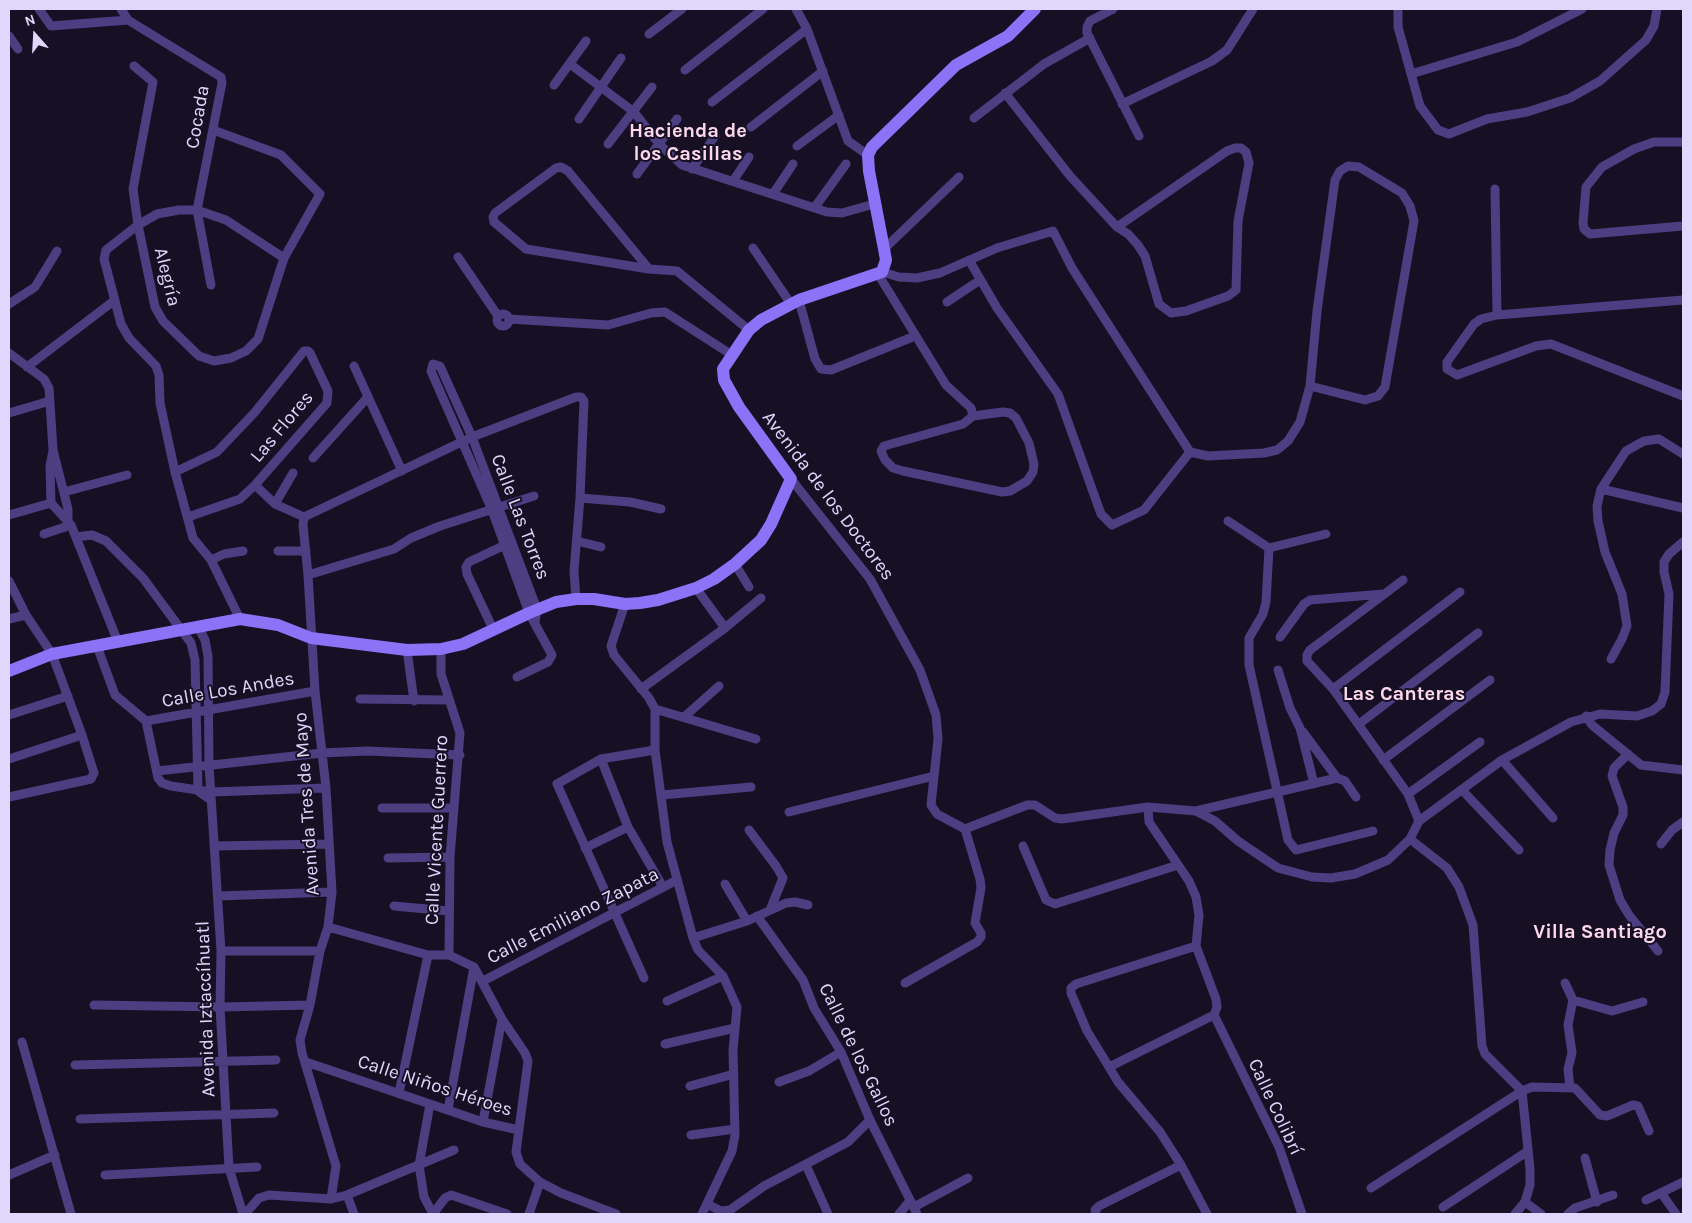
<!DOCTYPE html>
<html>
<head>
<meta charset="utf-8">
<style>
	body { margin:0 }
	#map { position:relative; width:1692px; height:1223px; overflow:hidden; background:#171025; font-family:Karla,sans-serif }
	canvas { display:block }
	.frame { position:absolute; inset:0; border:10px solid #e1d7fd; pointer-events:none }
	.north { position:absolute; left:10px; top:10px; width:50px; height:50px; -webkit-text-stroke:4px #171025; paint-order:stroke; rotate:341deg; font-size:14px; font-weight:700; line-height:20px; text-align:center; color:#e1d7fd }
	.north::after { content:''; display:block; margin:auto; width:18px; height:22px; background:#e1d7fd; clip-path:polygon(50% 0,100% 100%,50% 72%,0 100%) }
</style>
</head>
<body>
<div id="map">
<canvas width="1692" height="1223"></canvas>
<div class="frame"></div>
<div class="north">N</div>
</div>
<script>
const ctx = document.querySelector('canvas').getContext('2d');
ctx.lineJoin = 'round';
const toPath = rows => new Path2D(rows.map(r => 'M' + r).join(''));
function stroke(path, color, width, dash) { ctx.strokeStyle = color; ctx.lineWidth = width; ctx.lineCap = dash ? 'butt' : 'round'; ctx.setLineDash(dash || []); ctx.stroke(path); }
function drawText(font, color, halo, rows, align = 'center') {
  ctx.font = font + ' Karla,sans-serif'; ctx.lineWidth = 4; ctx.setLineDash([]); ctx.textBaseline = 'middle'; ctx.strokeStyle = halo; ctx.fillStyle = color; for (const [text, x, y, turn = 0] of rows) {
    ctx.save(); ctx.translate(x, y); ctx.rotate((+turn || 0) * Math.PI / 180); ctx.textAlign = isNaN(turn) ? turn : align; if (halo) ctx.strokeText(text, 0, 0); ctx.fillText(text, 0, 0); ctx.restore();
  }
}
stroke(toPath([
	[39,9,51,26,128,20],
	[121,9,128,20,221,77,222,83,197,210,211,285],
	[796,9,807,29,848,141,868,155],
	[1113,9,1090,21,1087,27,1087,33,1139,136],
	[1398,9,1398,27,1420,106,1438,130,1449,134,1487,119,1527,112,1570,98,1600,81,1646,40,1654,26,1657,9],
	[649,34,682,9],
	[9,36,18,49],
	[570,64,634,112,660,145,682,165,827,212,842,213,874,204],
	[134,66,153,82,133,189,138,225,155,307,163,321,199,356,214,361,231,358,246,351,258,339,284,258,320,194,281,155,213,130],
	[685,70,763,9],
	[1411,74,1517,42,1582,9],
	[554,85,586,41],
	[1005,93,1070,176,1117,227,1128,234,1138,245,1145,256,1159,304,1171,313,1186,311,1228,296,1236,290,1238,221,1249,163,1246,152,1241,148,1235,148,1227,151,1117,227],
	[712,102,807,29],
	[1122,104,1212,61,1227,50,1253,9],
	[974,118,1044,64,1090,38],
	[579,119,621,58],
	[751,127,823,71],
	[1683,142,1654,142,1634,149,1602,167,1586,187,1583,223,1584,229,1590,234,1683,226],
	[608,144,652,87],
	[797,146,839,115],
	[692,169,715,136],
	[637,174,677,119],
	[733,181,749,157],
	[1495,189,1497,315],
	[773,194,793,164],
	[815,207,846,164],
	[753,248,791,304],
	[884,249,959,177],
	[458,257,498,316],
	[969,260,997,308,1058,394,1101,514,1112,525,1144,510,1190,452],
	[649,269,568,171,561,167,556,168,495,213,493,217,494,222,526,249,649,269,677,271,749,330],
	[882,272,899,277,917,278,940,273,997,248,1053,231,1072,268,1190,452,1208,456,1264,453,1277,450,1288,441,1300,422,1310,386,1317,311,1335,180,1340,171,1348,166,1359,167,1402,193,1410,206,1414,221,1385,387,1378,396,1365,400,1310,386],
	[878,274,946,385,971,408,973,416],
	[799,300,815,359,821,369,831,370,915,336],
	[1683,300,1497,315,1481,319,1474,324,1447,362,1447,369,1457,375,1536,346,1551,344,1683,396],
	[947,302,980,280],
	[9,304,35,287,57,251],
	'497 320a6 6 0 1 1 12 0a6 6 0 1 1-12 0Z',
	[509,319,608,325,651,313,665,312,732,355],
	[9,353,44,379,49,388,53,450,68,509,68,519],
	[354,366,402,471],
	[27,367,115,300],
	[1003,412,1010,413,1016,418,1029,443,1034,464,1033,472,1027,481,1010,491,1002,492,903,471,893,468,885,460,881,451,884,446,963,424,973,416,1003,412],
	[9,413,50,401],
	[53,450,50,466,51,503,71,525,118,642],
	[1683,454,1659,439,1644,441,1626,451,1601,489,1683,508],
	[313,458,367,398],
	[175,472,217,452,255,412,304,351,308,351,310,353,328,391,327,403,255,485,240,499,188,517],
	[791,479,870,579,920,670,936,715,938,739,931,805,937,814,965,829,1027,805,1035,805,1055,818,1062,819,1148,807,1196,811,1215,821,1238,841,1278,868,1312,877,1331,878,1355,874,1388,860,1410,839,1419,821,1502,760,1571,722,1600,714,1637,716,1652,711,1661,704,1665,692,1669,594,1664,572,1664,562,1669,554,1683,542],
	[255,485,275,504,304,517],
	[1601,489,1597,506,1598,521,1605,552,1622,594,1627,626,1622,639,1611,659],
	[64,492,127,475],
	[580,498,630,502,661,509],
	[275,504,293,473],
	[9,515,51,503],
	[304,517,303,525,308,575,315,691,326,788,332,892,328,927,320,951,310,1005,300,1040,302,1053,336,1166,331,1199],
	[304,517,472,437,576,397,581,397,584,401,580,498,574,571,576,599],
	[1228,521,1269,548,1326,534],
	[44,534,71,525],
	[76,537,92,535,106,541,143,578,191,643,195,660,198,791,211,800],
	[577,541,601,547],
	[1269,548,1266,602,1263,614,1249,638,1249,665,1288,840,1296,850,1373,831],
	[278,551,306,551],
	[211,560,224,554,243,551],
	[735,564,749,587],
	[308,575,394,549,411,538,440,526,534,496],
	[1403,580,1310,650,1307,655,1307,661,1333,689,1408,794,1419,821],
	[9,581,26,615,52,654,82,735,94,773,91,779,9,797],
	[696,588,725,628],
	[625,604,611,646,614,655,649,698,655,709,655,750,667,842,693,938,698,950,723,976,737,1007,733,1050,735,1135,732,1151,702,1214],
	[9,619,26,615],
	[240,619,211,560,193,538,175,472,160,403,159,375,156,366,129,338,121,324,104,259,106,250,138,225,157,214,179,210,197,210,226,220,284,258],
	[198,627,205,640,208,656,209,765,221,951,220,1007,229,1168,243,1214],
	[494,631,467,574,466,567,469,562,505,545],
	[1280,637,1304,604,1310,600,1384,594],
	[97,646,115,695,146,721,158,778,162,783,171,786,211,792,326,788],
	[441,649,441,674,460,733,450,857,449,955],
	[407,650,414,701],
	[1278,670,1290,708,1300,728,1314,784],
	[517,677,548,662,552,655,529,613,492,510,431,371,433,364,440,366,472,437,537,609,535,622],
	[641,689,725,628,761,598],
	[1333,689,1460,592],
	[360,699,448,700],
	[655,709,756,739],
	[9,715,68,696],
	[1586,716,1592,725,1641,765,1683,770],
	[684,717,719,686],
	[146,721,315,691],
	[1359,724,1478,633],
	[1303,732,1337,778],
	[1628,754,1614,768,1612,776,1623,807,1623,815,1614,833,1610,850,1609,865,1620,900,1629,915,1658,951],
	[9,759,82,735],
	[601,759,628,827,663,887],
	[1383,760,1490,680],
	[1502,760,1553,818],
	[157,771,322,753,367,751,460,755],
	[1462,790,1519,850],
	[1408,794,1480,742],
	[662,795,751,787],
	[382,808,454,808],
	[1196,811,1337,778,1345,781,1356,797],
	[789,812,934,776],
	[749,830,776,866,783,878,770,910],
	[1410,839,1447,868,1459,887,1473,925,1482,1046,1485,1054,1522,1091,1530,1169,1530,1185,1525,1202,1515,1214],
	[1661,844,1672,830,1683,822],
	[214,846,329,844],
	[1023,846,1046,900,1055,904,1178,865],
	[585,848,628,827],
	[388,858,450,857],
	[725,884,747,921],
	[218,896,332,892],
	[394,906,448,911],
	[757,916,803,980,814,1008,841,1052,870,1120,917,1214],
	[328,927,428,955,449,955,474,967,502,1019,525,1053,528,1061,516,1152,520,1164,540,1182,561,1193,616,1214],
	[693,938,747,921,786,903,795,902,808,905],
	[1196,946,1076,984,1071,988,1071,993,1087,1031,1109,1067,1118,1082,1160,1132,1181,1165,1207,1214],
	[221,951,320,951],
	[644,978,557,784,601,759,655,750],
	[483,981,677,880],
	[905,983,977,942,981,937,981,933,975,923,981,888,980,879,965,829],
	[1565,983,1573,1000,1568,1025,1572,1053,1568,1069,1570,1088],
	[1573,1000,1612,1011,1643,1002],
	[667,1001,723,976],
	[94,1005,220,1007,310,1005],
	[1214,1015,1279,1147,1302,1214],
	[22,1042,71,1214],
	[665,1044,735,1028],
	[306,1062,483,1122,519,1130],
	[75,1065,276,1060],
	[1109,1067,1214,1015,1217,1007,1216,999,1196,946,1199,915,1196,897,1189,881,1149,822,1148,807],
	[779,1082,809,1071,841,1052],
	[690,1086,734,1074],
	[399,1093,428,955],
	[430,1104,419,1165,424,1197,433,1214],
	[448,1110,474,967],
	[80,1119,274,1113],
	[483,1122,502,1019],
	[691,1135,735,1129],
	[1585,1158,1597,1202],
	[806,1165,828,1214],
	[9,1175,55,1155],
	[105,1175,257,1167],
	[1371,1188,1522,1091,1532,1087,1575,1088,1600,1115,1607,1116,1633,1105,1638,1106,1649,1131],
	[1662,1194,1676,1214],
	[347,1195,354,1214],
	[1646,1200,1683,1182],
	[1525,1202,1541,1214],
	[707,1204,721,1211,730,1210,764,1186,848,1142,870,1120],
	[914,1207,968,1178],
	[1443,1207,1528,1151],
	[245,1214,259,1198,269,1195,331,1199,347,1195,454,1150],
	[433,1214,445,1198,451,1195,507,1214],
	[529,1214,540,1182],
	[899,1214,910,1201],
	[1096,1214,1095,1210,1099,1206,1181,1165],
	[1568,1214,1575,1208,1613,1195]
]), '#4b3e81', 9);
stroke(toPath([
	[9,671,52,654,240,619,278,625,311,638,407,650,441,649,463,644,529,613,556,602,576,599,594,599,625,604,640,603,658,600,696,588,714,579,735,564,761,540,771,524,791,479,739,407,724,380,723,369,749,330,761,320,799,300,882,272,886,260,884,249,869,171,868,155,872,147,956,65,1008,36,1035,9]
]), '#8b73f7', 12);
drawText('19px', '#e1d7fd', '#171025', [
	["Cocada",198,117,-80],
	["Alegría",167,277,76],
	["Las Flores",282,427,-50],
	["Avenida de los Doctores",828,496,53],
	["Calle Las Torres",520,517,69],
	["Calle Los Andes",228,690,-10],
	["Avenida Tres de Mayo",307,804,-94],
	["Calle Vicente Guerrero",437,830,-87],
	["Calle Emiliano Zapata",573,916,-27],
	["Avenida Iztaccíhuatl",206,1009,-92],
	["Calle de los Gallos",858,1055,64],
	["Calle Niños Héroes",435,1086,18],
	["Calle Colibrí",1275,1107,65]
]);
drawText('bold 20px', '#fdd8ea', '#171025', [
	["Hacienda de",688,131],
	["los Casillas",688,154],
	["Las Canteras",1404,694],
	["Villa Santiago",1600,932]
]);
</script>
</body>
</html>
